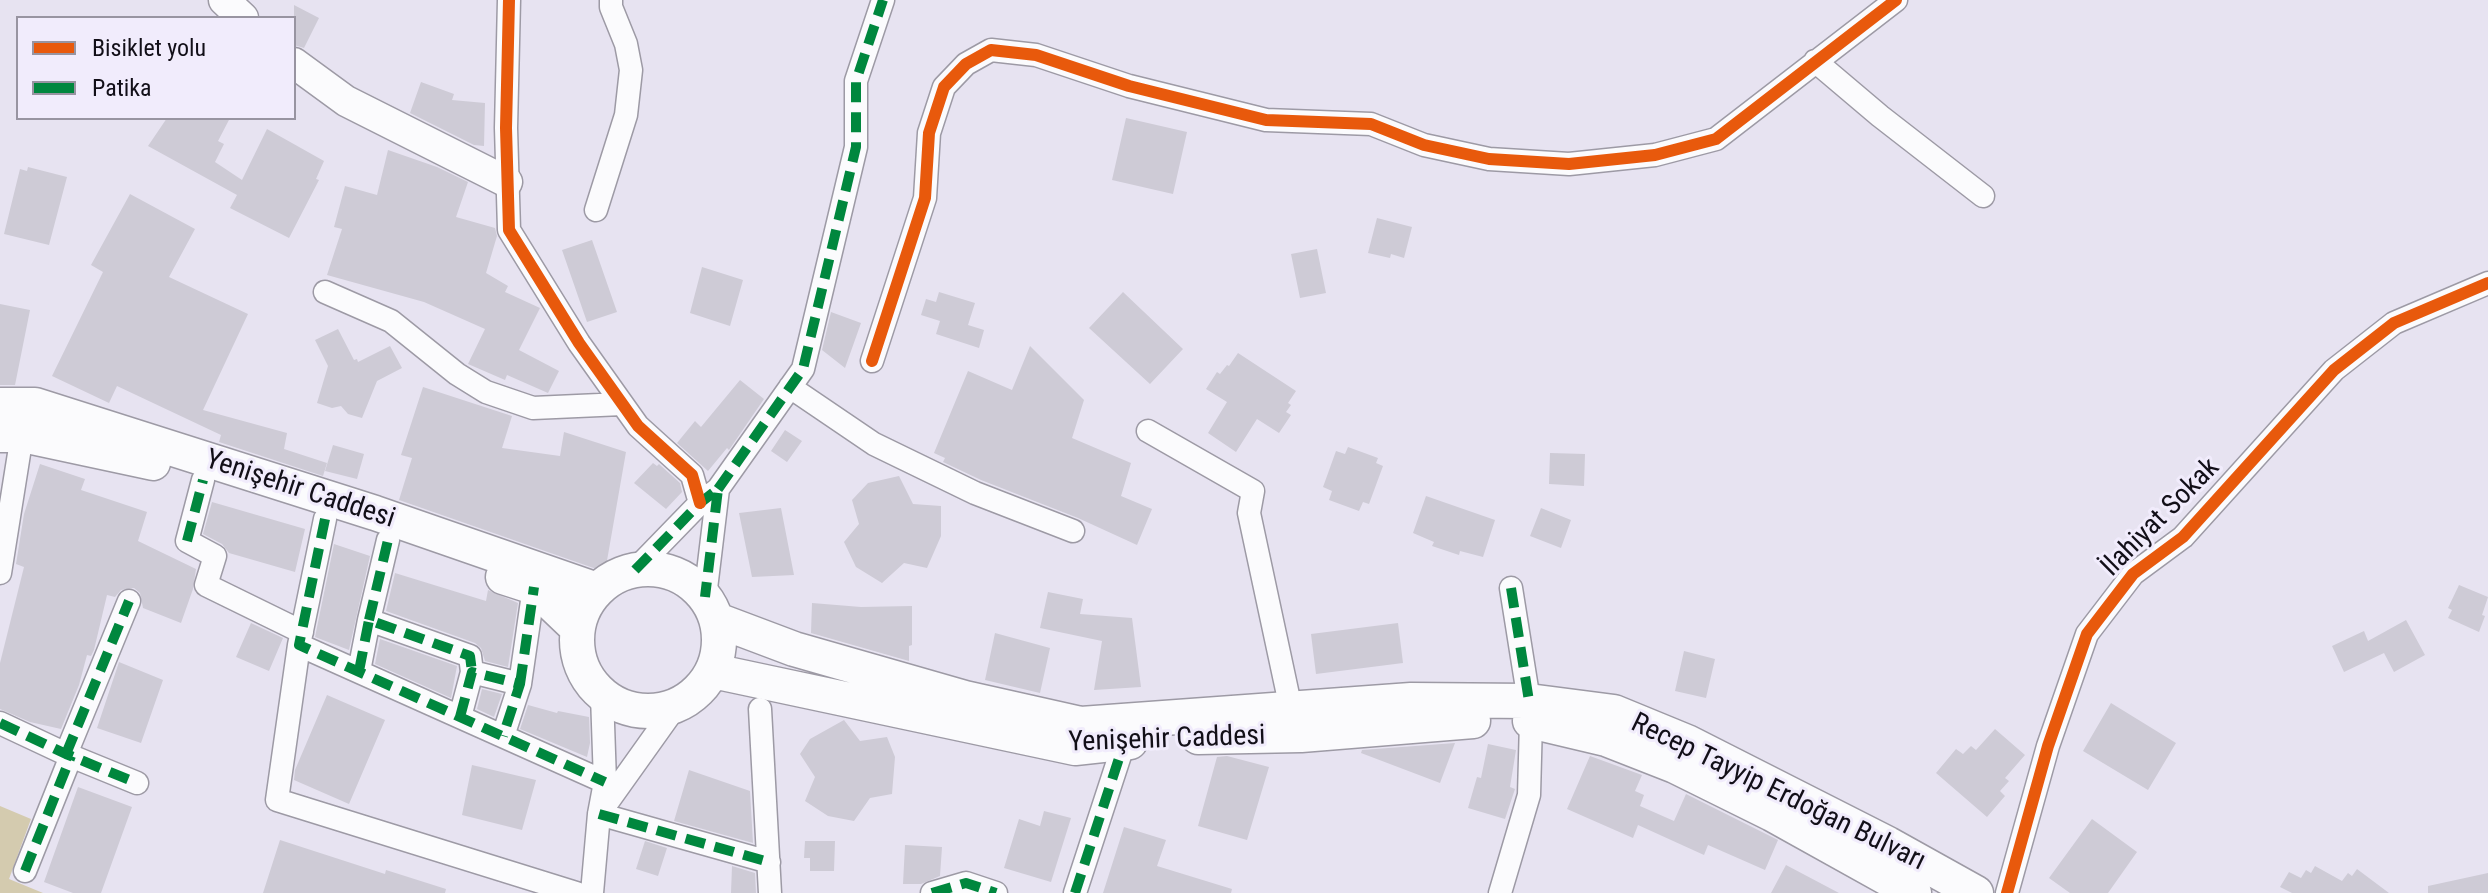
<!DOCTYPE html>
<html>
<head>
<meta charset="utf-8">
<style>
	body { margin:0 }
	#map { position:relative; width:2488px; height:893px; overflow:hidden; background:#e7e3f1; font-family:"Roboto Condensed",sans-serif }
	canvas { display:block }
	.legend { position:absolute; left:16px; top:16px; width:280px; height:104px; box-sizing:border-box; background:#f1ecfc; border:2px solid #9894a1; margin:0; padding:10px 14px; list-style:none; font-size:24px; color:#120f18 }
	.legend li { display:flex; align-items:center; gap:16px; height:40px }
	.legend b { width:40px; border:2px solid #9894a1 }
</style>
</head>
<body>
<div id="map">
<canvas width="2488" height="893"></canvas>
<ul class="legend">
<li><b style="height:10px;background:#e8590c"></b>Bisiklet yolu</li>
<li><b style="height:10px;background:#00873e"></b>Patika</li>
</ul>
</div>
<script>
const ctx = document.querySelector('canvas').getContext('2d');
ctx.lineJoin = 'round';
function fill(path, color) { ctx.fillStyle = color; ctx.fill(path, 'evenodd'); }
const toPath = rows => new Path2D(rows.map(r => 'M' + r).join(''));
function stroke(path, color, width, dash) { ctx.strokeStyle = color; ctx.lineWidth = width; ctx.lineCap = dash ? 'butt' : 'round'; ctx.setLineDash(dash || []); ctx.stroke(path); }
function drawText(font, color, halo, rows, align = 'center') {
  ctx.font = font + ' "Roboto Condensed",sans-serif'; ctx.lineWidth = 6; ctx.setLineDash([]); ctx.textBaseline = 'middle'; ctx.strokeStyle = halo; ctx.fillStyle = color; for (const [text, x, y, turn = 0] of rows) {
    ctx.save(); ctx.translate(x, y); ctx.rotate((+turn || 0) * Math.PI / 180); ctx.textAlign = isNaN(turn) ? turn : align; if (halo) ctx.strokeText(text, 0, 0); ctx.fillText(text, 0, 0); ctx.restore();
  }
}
fill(toPath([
	[0,806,31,819,9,879,43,893,0,893]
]), '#d4cbaf');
fill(toPath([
	[294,5,319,18,304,48,294,45],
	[421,82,454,94,452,100,485,103,484,146,474,145,410,113],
	[167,118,230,118,218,141,224,144,215,162,242,180,267,129,324,161,316,179,319,180,289,238,230,208,237,195,148,146],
	[1126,118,1187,132,1173,194,1112,180],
	[388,150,437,167,468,182,456,217,495,228,497,236,486,273,508,286,505,292,540,308,519,350,559,371,548,393,507,375,505,380,468,364,485,329,424,302,327,275,342,229,334,227,345,186,377,195],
	[28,167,67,177,49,245,4,234,20,169,27,171],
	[130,194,195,229,169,277,248,314,203,410,287,433,284,449,327,463,323,476,219,442,221,435,117,386,109,403,52,376,103,272,91,265],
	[1377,218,1412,227,1404,258,1391,254,1390,258,1368,253],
	[592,240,617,312,587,322,562,250],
	[1317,249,1326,293,1300,298,1291,254],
	[702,267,743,280,730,326,690,313],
	[939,292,975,303,968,325,984,330,979,348,936,334,940,321,921,315,926,299,936,302],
	[1123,292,1183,349,1150,384,1089,328],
	[0,304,30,310,15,385,0,385],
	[831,312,861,323,845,368,822,350],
	[338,329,354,360,357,359,358,362,390,346,402,368,377,381,362,418,348,414,341,406,332,408,317,403,328,366,315,340],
	[1030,346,1084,400,1072,438,1131,463,1121,496,1152,509,1137,545,1078,518,981,480,943,462,945,458,934,453,968,371,1012,390],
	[1238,353,1296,391,1288,403,1291,405,1286,412,1291,415,1279,433,1257,419,1236,452,1208,433,1227,402,1206,389,1217,372,1220,374,1227,365,1229,366],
	[740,380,764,399,729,450,727,448,708,471,677,443,695,421,701,427],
	[423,387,512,416,502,448,560,456,564,432,626,452,605,572,399,500,412,458,401,455],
	[785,430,802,441,787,462,771,451],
	[333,445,364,454,357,479,325,471],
	[1348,447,1378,458,1376,463,1383,466,1369,504,1363,502,1359,511,1329,500,1332,491,1323,487,1336,451,1345,454],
	[1550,453,1585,454,1584,486,1549,484],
	[653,463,657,466,659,464,680,483,682,492,666,509,634,483],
	[40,464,85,479,81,490,147,512,138,541,196,569,193,589,181,623,143,608,140,593,134,588,121,590,115,597,107,595,94,650,91,656,87,655,79,685,61,729,30,722,0,709,0,663,24,567,16,564,24,514],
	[899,476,913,504,941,506,941,536,927,568,904,563,882,583,856,567,844,542,859,524,852,500,868,483],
	[1426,496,1495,520,1483,557,1460,551,1459,555,1432,546,1434,542,1413,533],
	[212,502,305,529,295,572,229,553,222,544,203,534],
	[781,508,794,575,752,577,739,513],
	[1541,508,1571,520,1561,548,1530,536],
	[334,544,370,556,349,650,315,637],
	[395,573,486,601,488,590,518,603,508,667,485,661,481,648,475,643,386,611],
	[2459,585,2488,597,2482,615,2485,616,2479,632,2448,618,2452,610,2448,608],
	[1048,592,1083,599,1080,614,1132,618,1141,687,1094,690,1102,641,1040,628],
	[812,603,861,607,912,606,912,645,909,646,909,661,811,633],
	[2406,620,2425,655,2394,672,2384,653,2344,672,2332,646,2364,631,2368,641],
	[251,623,283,638,269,671,236,657],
	[1398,623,1403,663,1316,674,1311,634],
	[995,633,1050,648,1040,693,985,680],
	[380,639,457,666,451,698,375,664],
	[1684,651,1715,659,1706,698,1675,691],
	[119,662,163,680,141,743,97,728],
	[482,689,502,694,494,717,477,709],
	[327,695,385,720,349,804,294,780,295,770],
	[2111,703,2176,743,2148,790,2083,751],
	[528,705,557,713,558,711,589,717,590,743,587,757,520,729],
	[844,720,860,741,887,737,895,757,892,794,870,798,854,821,828,816,805,801,815,777,800,754,810,739],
	[1995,729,2025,755,2005,778,2009,781,2000,791,2005,796,1987,817,1936,773,1956,749,1963,754,1971,746,1976,750],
	[1455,743,1440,783,1361,753,1362,750],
	[1488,744,1516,750,1510,787,1515,789,1505,819,1468,808,1477,777,1481,778],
	[1227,756,1269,767,1247,840,1198,826,1217,757],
	[1590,756,1642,775,1635,791,1644,795,1640,806,1674,821,1686,794,1778,840,1765,870,1708,845,1704,855,1638,825,1633,838,1567,809],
	[472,765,536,780,522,830,462,815],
	[689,770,750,791,753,843,674,821],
	[78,787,132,807,101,893,73,893,44,882],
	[1044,811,1071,818,1051,882,1004,868,1019,819,1040,826],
	[2092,819,2137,852,2108,893,2070,893,2049,878],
	[1124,827,1166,840,1157,866,1232,889,1231,893,1103,893],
	[280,840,385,874,386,870,446,889,445,893,263,893],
	[645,841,667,848,658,876,636,869],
	[805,841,835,841,834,871,810,871,810,858,804,858],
	[905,845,942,847,940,876,921,884,903,884],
	[1786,865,1839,893,1771,893],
	[732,866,755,873,756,893,731,893],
	[2315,866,2342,881,2348,873,2352,876,2357,869,2389,893,2292,893,2280,887,2289,872,2301,878,2306,870,2311,873],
	[2488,873,2488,893,2428,893,2428,886]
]), '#cecbd6');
const street = toPath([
	[509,0,506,128,509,230,579,343,638,426,692,475,700,503],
	[1815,61,1880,116,1983,196],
	[596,210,626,115,631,70,626,44,611,7,611,0],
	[325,292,391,321,457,374,486,392,533,408,622,404],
	[872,361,925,198,929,133,944,87,966,64,991,50,1036,55,1129,86,1266,120,1371,124,1424,145,1489,159,1569,164,1655,155,1716,139,1896,0],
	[790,387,874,444,975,493,1073,531],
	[1148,431,1253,491,1249,513,1291,709],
	[203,480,187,541,215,556,206,585,302,632],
	[718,489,803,369,856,147,856,81,883,0],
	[325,519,299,645,605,782],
	[635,570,700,503,718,489,705,597],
	[0,573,22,435,27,425],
	[1511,588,1529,701],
	[369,620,388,540],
	[299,645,277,800,576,893],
	[359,671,369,620,470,656,472,672],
	[520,684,534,587],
	[676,706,599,814,769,862],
	[760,709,770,893],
	[460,717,472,672,520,684,503,736],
	[0,723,66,754,137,783],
	[66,754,129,601],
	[25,871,71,756],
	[592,893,599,814,605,782,602,695],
	[932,893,966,883,996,893],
	[1075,893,1124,743],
	[1500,893,1529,795,1531,721],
	[2007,893,2048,746,2087,634,2133,574,2183,537,2334,370,2394,323,2488,283]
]);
const secondary = toPath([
	[224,0,243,18],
	[294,63,346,101,507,182]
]);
const primary = toPath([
	[0,405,35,405,375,513,597,590],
	[0,435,22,435,153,463],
	'577 640a71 71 0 1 1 142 0a71 71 0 1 1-142 0Z',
	[503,577,534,587,577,628],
	[717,620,794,649,965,698,1081,724,1411,700,1529,701,1614,712,1687,742,1888,844,1976,893],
	[713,671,1075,748,1130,742],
	[1530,721,1606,739,1675,766,1772,814,1914,893],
	[1198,737,1301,735,1473,721]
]);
stroke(street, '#9d9aa5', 25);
stroke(secondary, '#9d9aa5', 33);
stroke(primary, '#9d9aa5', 37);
stroke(street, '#fbfbfd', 22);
stroke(secondary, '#fbfbfd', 30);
stroke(primary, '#fbfbfd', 34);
stroke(toPath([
	[718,489,803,369,856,147,856,81,883,0],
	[325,519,299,645,605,782],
	[187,541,203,480],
	[635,570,700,503,718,489,705,597],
	[1511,588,1529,701],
	[369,620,388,540],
	[359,671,369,620,470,656,472,672],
	[520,684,534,587],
	[460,717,472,672,520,684,503,736],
	[0,723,66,754,137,783],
	[66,754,129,601],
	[599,814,769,862],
	[25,871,71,756],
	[932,893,966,883,996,893],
	[1075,893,1124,743]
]), '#00873e', 10, [20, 10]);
stroke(toPath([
	[509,0,506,128,509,230,579,343,638,426,692,475,700,503],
	[872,361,925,198,929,133,944,87,966,64,991,50,1036,55,1129,86,1266,120,1371,124,1424,145,1489,159,1569,164,1655,155,1716,139,1896,0],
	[2007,893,2048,746,2087,634,2133,574,2183,537,2334,370,2394,323,2488,283]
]), '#e8590c', 12);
drawText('28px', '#120f18', '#f1ecfc', [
	["Yenişehir Caddesi",300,490,18],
	["İlahiyat Sokak",2161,518,-45],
	["Yenişehir Caddesi",1167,740,-2],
	["Recep Tayyip Erdoğan Bulvarı",1778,793,26]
]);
</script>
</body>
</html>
